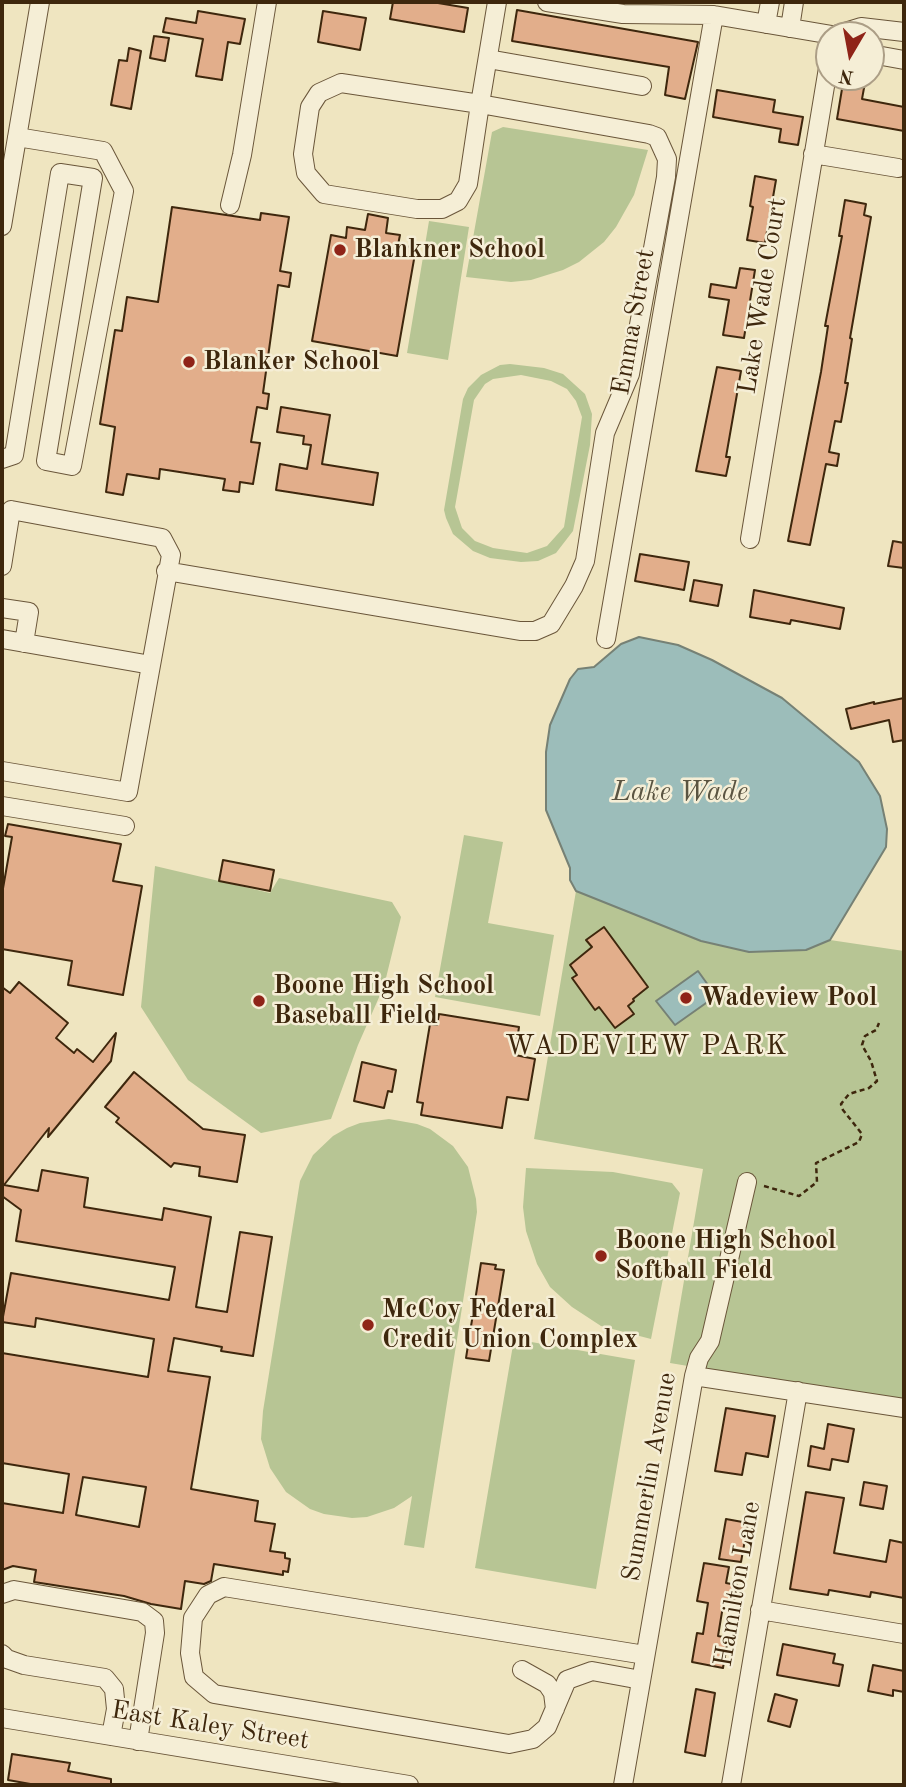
<!DOCTYPE html>
<html>
<head>
<meta charset="utf-8">
<style>
	body { margin:0 }
	#map { position:relative; width:906px; height:1787px; overflow:hidden; background:#efe5c0; font-family:"Old Standard TT",serif }
	canvas { display:block }
	.frame { position:absolute; inset:0; border:4px solid #3e270d; pointer-events:none }
	.north { position:absolute; left:815px; top:21px; width:70px; height:70px; box-sizing:border-box; background:#f5eed6; border:2px solid #ac9e86; border-radius:50%; rotate:190deg; font-size:19px; font-weight:700; line-height:28px; text-align:center; color:#3e270d }
	.north::after { content:''; display:block; margin:auto; width:24px; height:32px; background:#8f2418; clip-path:polygon(50% 0,100% 100%,50% 72%,0 100%) }
</style>
</head>
<body>
<div id="map">
<canvas width="906" height="1787"></canvas>
<div class="frame"></div>
<div class="north">N</div>
</div>
<script>
const ctx = document.querySelector('canvas').getContext('2d');
ctx.lineJoin = 'round';
function fill(path, color) { ctx.fillStyle = color; ctx.fill(path, 'evenodd'); }
const toPath = rows => new Path2D(rows.map(r => 'M' + r).join(''));
function stroke(path, color, width, dash) { ctx.strokeStyle = color; ctx.lineWidth = width; ctx.lineCap = dash ? 'butt' : 'round'; ctx.setLineDash(dash || []); ctx.stroke(path); }
function drawText(font, color, halo, rows, align = 'center') {
  ctx.font = font + ' "Old Standard TT",serif'; ctx.lineWidth = 5; ctx.setLineDash([]); ctx.textBaseline = 'middle'; ctx.strokeStyle = halo; ctx.fillStyle = color; for (const [text, x, y, turn = 0] of rows) {
    ctx.save(); ctx.translate(x, y); ctx.rotate((+turn || 0) * Math.PI / 180); ctx.textAlign = isNaN(turn) ? turn : align; if (halo) ctx.strokeText(text, 0, 0); ctx.fillText(text, 0, 0); ctx.restore();
  }
}
fill(toPath([
	[503,127,648,150,634,195,616,227,604,242,579,262,563,270,531,280,511,282,466,277,492,132],
	[429,221,469,227,448,360,407,353],
	[510,364,544,368,563,374,585,394,592,414,590,445,573,531,556,553,538,561,521,562,490,558,473,551,453,534,446,518,444,510,463,399,468,388,481,375,500,365],
	[521,375,551,381,567,389,576,401,582,417,564,527,547,546,527,553,493,548,475,541,462,528,455,507,474,400,485,384,493,379],
	[464,835,503,842,488,923,554,935,540,1016,435,997],
	[155,866,270,893,279,878,392,902,401,917,384,986,358,1045,331,1119,261,1133,188,1080,141,1007],
	[576,891,700,941,749,952,806,950,830,940,904,951,904,1402,670,1363,703,1169,534,1139],
	[389,1119,417,1124,430,1129,453,1146,468,1167,476,1199,477,1212,473,1238,424,1548,404,1545,412,1496,394,1508,367,1517,352,1518,324,1514,310,1509,286,1492,270,1468,261,1439,263,1411,300,1181,313,1155,333,1136,347,1128,360,1123],
	[526,1168,613,1172,672,1183,680,1193,651,1339,601,1326,572,1307,550,1287,537,1264,526,1231,523,1207],
	[514,1339,635,1360,596,1589,475,1568]
]), '#b7c594');
const water = toPath([
	[639,637,678,645,712,660,782,698,859,762,880,796,887,829,886,847,830,940,806,950,749,952,701,941,576,891,570,880,570,868,546,810,546,752,550,725,570,679,578,669,594,667,621,644,639,637],
	[698,971,716,996,675,1025,656,1001,698,971]
]);
fill(water, '#9cbdba');
stroke(water, '#768175', 2);
const building = toPath([
	[393,2,432,2,468,8,464,32,390,19,393,2],
	[517,10,698,42,685,99,665,95,669,67,512,41,517,10],
	[198,11,245,19,240,44,228,42,222,80,196,76,203,39,163,32,166,18,196,23,198,11],
	[323,11,366,18,360,50,318,42,323,11],
	[154,36,169,38,165,61,150,58,154,36],
	[129,48,141,51,131,109,111,105,119,60,127,61,129,48],
	[844,77,866,77,862,99,904,107,904,131,837,119,844,77],
	[717,90,775,100,773,112,803,117,798,145,779,142,781,129,713,117,717,90],
	[755,176,776,180,765,243,747,240,753,207,750,206,755,176],
	[845,200,866,204,864,215,871,217,850,338,852,339,845,383,848,383,841,422,835,421,829,452,839,454,837,466,826,464,810,545,788,541,821,372,828,326,825,326,842,236,839,236,845,200],
	[172,207,260,220,261,213,289,217,280,271,291,273,289,287,278,285,263,393,269,394,267,409,257,407,251,442,260,443,253,484,240,482,239,492,223,490,225,479,160,469,159,479,127,474,123,495,106,492,115,427,100,424,115,330,122,331,127,297,158,302,172,207],
	[368,214,388,218,386,233,400,235,398,245,416,248,397,356,312,341,331,235,346,238,347,227,365,230,368,214],
	[740,268,755,270,744,338,723,335,729,300,709,297,711,284,736,288,740,268],
	[717,367,741,371,726,457,730,457,726,476,696,471,717,367],
	[281,407,330,415,322,464,378,473,373,505,276,490,280,464,307,469,311,445,303,444,304,436,277,432,281,407],
	[893,541,904,543,904,568,888,566,893,541],
	[640,554,689,562,684,590,635,581,640,554],
	[694,580,722,585,718,606,690,601,694,580],
	[754,590,844,608,840,629,791,620,790,624,750,617,754,590],
	[904,698,904,740,893,742,889,720,851,729,846,709,874,702,874,704,904,698],
	[8,824,121,844,113,881,142,886,123,995,68,985,72,961,2,949,2,894,12,837,5,836,8,824],
	[223,860,274,870,270,891,219,881,223,860],
	[604,927,648,987,633,999,634,1001,628,1006,634,1014,615,1028,599,1007,595,1010,572,978,577,975,570,965,592,947,586,940,604,927],
	[19,982,68,1023,56,1038,74,1053,77,1049,93,1062,116,1033,111,1061,48,1137,49,1128,4,1185,38,1191,42,1170,88,1178,84,1207,162,1220,164,1208,211,1217,196,1307,227,1312,240,1232,272,1237,253,1356,221,1351,222,1347,174,1338,168,1371,210,1377,191,1489,258,1501,255,1521,275,1524,270,1551,285,1553,285,1558,290,1559,288,1572,283,1571,283,1575,214,1564,211,1581,204,1584,185,1581,181,1609,151,1604,124,1596,34,1582,36,1570,13,1566,2,1570,2,1503,63,1513,69,1474,2,1463,2,1353,148,1377,154,1339,36,1318,35,1327,2,1322,11,1273,169,1300,175,1267,16,1241,21,1210,2,1196,2,987,10,993,19,982],
	[83,1477,146,1487,139,1527,76,1515,83,1477],
	[439,1014,519,1027,515,1055,535,1059,528,1100,507,1097,502,1128,421,1115,423,1103,417,1102,430,1024,437,1025,439,1014],
	[362,1062,396,1070,392,1092,388,1091,384,1108,354,1101,362,1062],
	[134,1072,203,1129,245,1135,237,1182,199,1176,200,1167,174,1163,171,1167,116,1122,119,1118,105,1107,134,1072],
	[481,1263,496,1265,495,1269,504,1270,489,1361,466,1358,481,1263],
	[726,1408,775,1416,768,1457,746,1453,742,1475,715,1471,726,1408],
	[828,1424,854,1429,848,1462,832,1459,830,1470,808,1466,811,1446,824,1449,828,1424],
	[864,1482,887,1486,883,1509,860,1505,864,1482],
	[806,1492,844,1498,834,1553,886,1562,890,1540,904,1543,904,1598,871,1592,870,1597,829,1590,828,1595,790,1589,806,1492],
	[726,1519,748,1523,741,1562,719,1559,726,1519],
	[704,1563,729,1567,726,1583,737,1585,734,1601,724,1600,718,1636,728,1638,723,1668,692,1662,697,1633,703,1634,708,1603,697,1601,704,1563],
	[783,1644,835,1654,833,1663,843,1665,839,1686,777,1675,783,1644],
	[873,1665,904,1671,904,1692,893,1690,893,1696,868,1691,873,1665],
	[696,1689,715,1693,705,1756,685,1752,696,1689],
	[775,1694,797,1700,790,1727,768,1721,775,1694],
	[12,1754,70,1763,68,1771,111,1779,111,1785,36,1785,8,1780,12,1754]
]);
fill(building, '#e2ae8b');
stroke(building, '#3e270d', 2);
const minor = toPath([
	[547,2,623,14,714,15,832,35],
	[766,24,770,2],
	[790,28,794,2],
	[835,35,861,27,904,32],
	[871,54,904,60],
	[488,59,642,86],
	[813,154,898,168],
	[230,205,242,155,267,2],
	[2,226,40,2],
	[2,459,14,455,60,173,93,178,46,461,72,466,124,191,103,151,17,137],
	[750,539,829,62],
	[2,566,11,510,162,538,171,555,128,792,2,771],
	[166,571,520,631,535,631,551,624,574,586,585,561,605,433,630,374,666,177,667,159,657,137,649,134,480,104,341,83,319,93,310,107,303,154,306,173,324,194,417,209,442,209,458,201,468,184,480,104,497,2],
	[2,608,29,612,24,643],
	[2,639,151,665],
	[606,639,714,15],
	[2,806,125,826],
	[694,1376,904,1408],
	[2,1594,14,1590,142,1612,154,1621,155,1633,138,1741],
	[760,1610,904,1634],
	[2,1654,7,1659,24,1665,105,1678,114,1689,116,1709,111,1736],
	[522,1670,547,1684,553,1693,555,1709],
	[641,1680,592,1671,567,1680,547,1727,533,1739,509,1744,214,1694,194,1677,190,1653,193,1618,208,1595,224,1587,645,1655],
	[2,1718,409,1785],
	[623,1785,694,1376,699,1358,710,1341,747,1182],
	[731,1785,798,1391]
]);
stroke(minor, '#6a563a', 20);
stroke(toPath([
	[764,1186,799,1196,817,1182,816,1163,859,1142,862,1134,843,1110,841,1104,849,1094,869,1088,877,1081,871,1061,862,1045,865,1036,876,1030,879,1023]
]), '#3e270d', 2.5, [5, 3.5]);
stroke(minor, '#f5eed6', 18);
for (const [x, y, r, color] of [
	[340,250,7,"#8f2418"],
	[189,362,7,"#8f2418"],
	[686,998,7,"#8f2418"],
	[259,1001,7,"#8f2418"],
	[601,1256,7,"#8f2418"],
	[368,1325,7,"#8f2418"]
]) { const dot = new Path2D(); dot.arc(x, y, r, 0, 2 * Math.PI); ctx.fillStyle = color; ctx.fill(dot); stroke(dot, '#f5eed6', 2.5); }
drawText('bold 26px', '#3e270d', '#f5eed6', [
	["Blankner School",354,250],
	["Blanker School",203,362],
	["Boone High School",273,986],
	["Baseball Field",273,1016],
	["Wadeview Pool",700,998],
	["Boone High School",615,1241],
	["Softball Field",615,1271],
	["McCoy Federal",382,1310],
	["Credit Union Complex",382,1340]
], 'left');
drawText('26px', '#3e270d', '#f5eed6', [
	["Lake Wade Court",763,296,-81],
	["Emma Street",634,322,-80],
	["Summerlin Avenue",650,1477,-80],
	["Hamilton Lane",738,1584,-80],
	["East Kaley Street",210,1726,9]
]);
drawText('italic 28px', '#5a5441', '#f5eed6', [
	["Lake Wade",680,793]
]);
ctx.letterSpacing = '2px';
drawText('28px', '#3e270d', '#f5eed6', [
	["WADEVIEW PARK",647,1047]
]);
ctx.letterSpacing = '0px';
</script>
</body>
</html>
